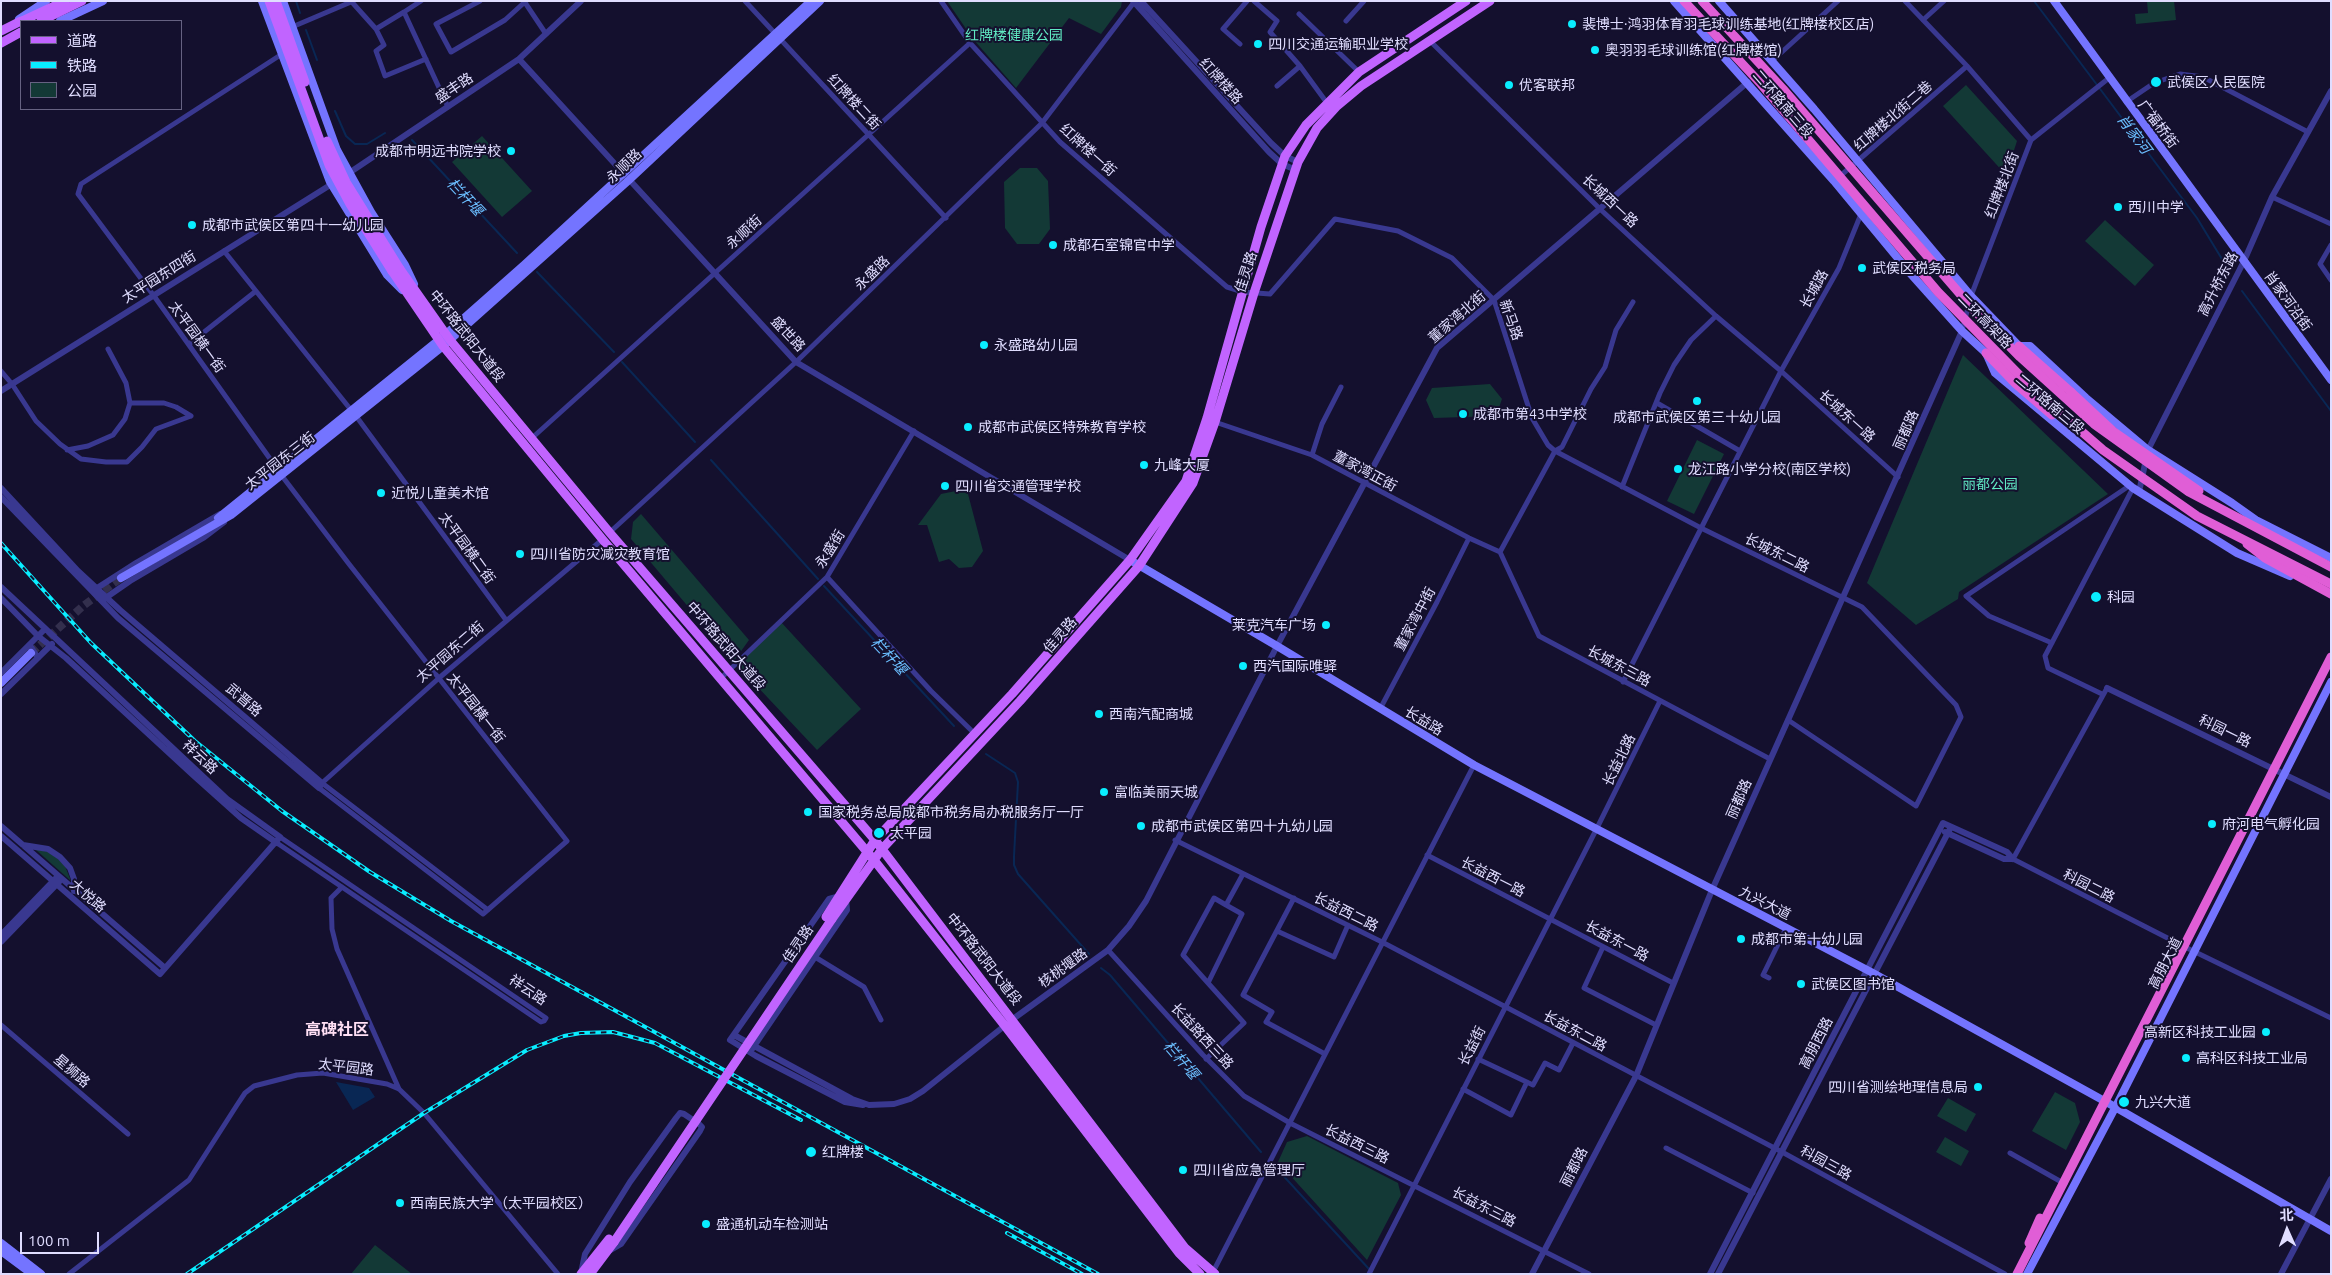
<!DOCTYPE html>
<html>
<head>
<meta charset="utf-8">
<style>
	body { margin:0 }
	#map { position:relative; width:2332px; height:1275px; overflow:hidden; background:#14102e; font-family:Ubuntu,"Noto Sans SC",sans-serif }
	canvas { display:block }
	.frame { position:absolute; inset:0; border:2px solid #e0ddff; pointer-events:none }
	.legend { position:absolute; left:20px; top:20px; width:162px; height:90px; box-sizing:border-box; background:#14102e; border:1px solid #666282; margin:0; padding:6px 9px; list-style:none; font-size:15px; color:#e0ddff }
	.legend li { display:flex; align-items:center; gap:10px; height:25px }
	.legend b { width:25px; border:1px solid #666282 }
	.north { position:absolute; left:2262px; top:1205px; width:50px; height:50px; -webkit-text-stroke:4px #14102e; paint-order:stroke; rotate:358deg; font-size:14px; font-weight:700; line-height:20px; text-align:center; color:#e0ddff }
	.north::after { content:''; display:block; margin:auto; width:18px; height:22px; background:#e0ddff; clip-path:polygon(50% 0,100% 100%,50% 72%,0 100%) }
	.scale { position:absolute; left:20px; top:1232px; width:79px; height:22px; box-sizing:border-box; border:2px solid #e0ddff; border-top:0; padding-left:6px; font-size:15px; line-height:18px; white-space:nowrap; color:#e0ddff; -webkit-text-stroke:4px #14102e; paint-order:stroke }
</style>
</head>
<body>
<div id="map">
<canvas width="2332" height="1275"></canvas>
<div class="frame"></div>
<ul class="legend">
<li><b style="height:6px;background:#c164ff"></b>道路</li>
<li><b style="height:6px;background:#09edff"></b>铁路</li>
<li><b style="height:14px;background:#133936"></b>公园</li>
</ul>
<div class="north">北</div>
<div class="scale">100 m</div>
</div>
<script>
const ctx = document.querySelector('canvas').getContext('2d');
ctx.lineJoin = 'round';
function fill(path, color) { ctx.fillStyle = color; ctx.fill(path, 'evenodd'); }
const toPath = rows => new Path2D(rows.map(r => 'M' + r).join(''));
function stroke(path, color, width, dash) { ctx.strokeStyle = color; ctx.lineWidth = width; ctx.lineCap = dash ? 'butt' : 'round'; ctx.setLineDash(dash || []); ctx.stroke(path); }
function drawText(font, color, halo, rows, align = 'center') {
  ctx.font = font + ' Ubuntu,"Noto Sans SC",sans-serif'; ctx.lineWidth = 4; ctx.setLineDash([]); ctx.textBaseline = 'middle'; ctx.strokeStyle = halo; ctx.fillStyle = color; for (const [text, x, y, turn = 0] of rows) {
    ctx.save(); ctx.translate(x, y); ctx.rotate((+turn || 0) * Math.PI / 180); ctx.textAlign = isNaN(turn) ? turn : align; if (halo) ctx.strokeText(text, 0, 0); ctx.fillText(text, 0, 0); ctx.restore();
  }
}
fill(toPath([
	[947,1,1122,1,1121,7,1101,34,1069,18,1016,88,973,39],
	[2147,1,2174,1,2176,20,2136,24,2135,14,2148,13],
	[1966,85,2017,141,2006,175,1943,106],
	[482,136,532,191,502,217,452,162],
	[1020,168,1037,168,1048,181,1050,229,1039,244,1017,244,1005,228,1004,182],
	[2105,220,2154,265,2135,286,2085,241],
	[1963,355,2108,494,1959,592,1958,599,1916,625,1867,583],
	[1490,384,1502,399,1496,416,1434,418,1426,400,1432,388],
	[1697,440,1724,454,1694,514,1667,501],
	[961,490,968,494,983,551,972,567,959,568,949,559,939,562,927,525,918,525,941,494],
	[641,514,749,640,734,661,631,539,633,522],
	[781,622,861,709,817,750,736,664],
	[35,849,48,852,57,858,65,866,71,881],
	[2055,1092,2075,1103,2080,1122,2066,1150,2032,1131],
	[1948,1098,1976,1114,1966,1132,1937,1116],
	[1307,1136,1398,1183,1401,1195,1367,1260,1278,1162,1287,1142],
	[1945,1137,1969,1151,1961,1166,1936,1152],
	[375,1245,412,1274,351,1274]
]), '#133936');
fill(toPath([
	[336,1082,369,1088,375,1097,353,1110]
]), '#092754');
stroke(toPath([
	[296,1,300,13],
	[2034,1,2197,218,2228,269],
	[306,30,317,60],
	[335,111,346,136,355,144,367,144,385,133],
	[412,140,517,253],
	[537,272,614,352],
	[2242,291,2331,411],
	[622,362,695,442],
	[711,460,818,579],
	[824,586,954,726],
	[986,754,1015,773,1018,782,1014,856,1014,865,1018,874,1089,954],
	[1101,968,1110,975,1261,1152],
	[1278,1170,1369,1269]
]), '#092754', 2);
stroke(toPath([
	[31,653,83,606,121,578]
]), '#332f4d', 8, [8, 4]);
stroke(toPath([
	[351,1,376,29,384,45,376,51,385,76,426,59],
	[421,1,404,12,448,107],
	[480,1,436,24,451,52,505,20,526,1],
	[524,1,546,34],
	[745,1,946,218],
	[941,1,970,43,1060,142,1227,287,1243,292,1270,294,1335,219,1398,231,1452,258,1494,300,1532,418,1548,445,1555,451,1701,528,1862,607,1956,705,1961,717,1916,806,1788,720],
	[1254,1,1277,21,1270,32,1300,66,1327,103],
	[1905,1,1967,66,2031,140],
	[1299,14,1359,72],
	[1923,20,1944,1],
	[1346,21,1364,1],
	[292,27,351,2],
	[376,29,404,12],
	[1429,40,1600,209,1716,316,1781,371,1898,477],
	[1240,44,1223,29,1247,1],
	[1772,61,1838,1],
	[1277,86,1300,66],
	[2126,102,2154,83,2180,74,2203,77,2308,132],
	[2031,140,2109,78],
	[1839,177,1967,66],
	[2272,197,2331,224],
	[2331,245,2320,264,2331,280],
	[224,251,351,410],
	[1962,331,1971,296,2031,140],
	[189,344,256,291],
	[1,371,12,384,36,421,60,444,81,459,106,462,127,462,142,447,156,429,191,416],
	[130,403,164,403,176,407,191,416],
	[1657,403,1740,451],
	[356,416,506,620],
	[1215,422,1312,455,1469,538,1500,552],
	[532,438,970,43],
	[67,450,88,446,113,435,125,419,130,403,126,383,108,349],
	[1312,455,1322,424,1341,387],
	[278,470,154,296,78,194,81,184,282,54],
	[282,476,349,564,567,841,483,914,319,788],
	[1622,487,1660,393,1674,365,1691,340,1716,316],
	[609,533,796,362,1042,123,1135,1],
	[1500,552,1539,636,1770,759],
	[1500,552,1555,451,1562,447,1591,389,1605,367,1616,330,1633,302],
	[827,577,931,691,975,734],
	[2052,643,1989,616,1966,596,2129,486],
	[720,679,827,577,914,431],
	[1623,682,1781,371,1839,268,1861,214],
	[2107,688,2013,859,2187,948,2331,1018],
	[2102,694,2048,668,2045,656,2133,488],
	[1380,709,1437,602,1469,538],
	[1175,840,1382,942,1782,1152,2005,1274],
	[277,843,541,1022,544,1021,546,1018,280,837],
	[1427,855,1673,983],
	[342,887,331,898,332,929,337,949,399,1089],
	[1294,898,1243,995,1272,1012,1266,1022,1325,1054],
	[488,910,322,783,439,678,603,539],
	[1277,931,1334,957,1348,925],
	[1603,947,1584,988,1656,1025],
	[1108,950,1203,1055,1244,1096,1290,1123,1589,1274],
	[815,957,864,987,881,1020],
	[1769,978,1763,975,1786,928],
	[1208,983,1183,955,1214,898,1226,905],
	[1,1025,128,1134],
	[1206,1059,1244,1023,1208,983,1242,914,1226,905,1243,874],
	[1478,1059,1533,1085,1545,1063,1559,1070,1573,1043],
	[1463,1089,1511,1115,1527,1082],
	[1666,1148,1753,1193],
	[2010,1153,2065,1184],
	[69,1274,189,1180,237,1105,245,1093,254,1086,297,1075,323,1073,387,1084,399,1089,424,1113,558,1274],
	[1212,1274,1474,765],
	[1369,1274,1597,828,1660,701]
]), '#393890', 5);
stroke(toPath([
	[1133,1,1269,152,1282,164,1296,170],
	[1141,1,1271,143,1285,156,1298,162],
	[519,59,796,362,1130,560],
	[346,175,519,59,581,1],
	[1,391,335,182],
	[1,488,78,571,120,610,322,783,319,788,118,618,1,497],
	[2139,492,2148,450,2244,261,2272,197,2331,91],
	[1,587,227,799,280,837,160,974,1,836],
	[94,590,136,563,220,514],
	[1,598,38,636,66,658,193,775,241,818,277,843],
	[104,599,130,581,203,538,224,522],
	[28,647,31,647,38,658],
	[1,673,45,629],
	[2107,688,2331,797],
	[1,694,52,644],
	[1,826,165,968],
	[1945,832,2004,859,2013,859],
	[23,845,48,849,60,857,70,868,74,879,74,891],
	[840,896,829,899,730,1040,756,1056,845,1102,863,1105],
	[1,935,55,879],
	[1,942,59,882],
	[734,1035,852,1099,869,1105,894,1104,910,1099,923,1091,1013,1019,1108,950,1129,926,1146,901,1277,646,1437,348,1748,82],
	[752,1049,847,910,846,899],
	[581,1273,585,1254,630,1182,676,1118,680,1113,684,1114,699,1124,702,1127,700,1131,621,1244,609,1251],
	[1532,1274,1636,1076,1712,890,1962,331],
	[1710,1274,1943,823,2007,852,2013,859],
	[1718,1274,1951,827],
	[2281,1274,2331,1179]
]), '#393890', 6);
stroke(toPath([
	[262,1,330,182,387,275,402,290],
	[283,1,337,150,371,212,405,265,414,284],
	[1674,1,1834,181,1910,273,1962,331,1986,353,1995,373,2133,488,2237,553,2290,576],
	[1719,1,1814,109,1971,296,2019,346,2030,346,2086,398,2148,450,2232,503,2256,520,2331,558],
	[2054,1,2331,380],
	[19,19,46,1],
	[60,21,103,1],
	[218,518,446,334,524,265,811,1],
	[1130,560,1277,646,1474,765,1871,972,2108,1103,2331,1231],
	[121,578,231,515,443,346,629,180,820,1],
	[1,683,31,653],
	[1,1243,41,1274],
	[1,1251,32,1274],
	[2027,1274,2115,1108,2331,682]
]), '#7474ff', 8);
stroke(toPath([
	[22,21,65,1],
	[41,21,82,1],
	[1,31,21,21],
	[1,43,21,32],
	[400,269,450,340,610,533,875,840,1185,1248,1215,1274],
	[392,271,443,346,603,540,874,860,1005,1026,1179,1253,1200,1274],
	[826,917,875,840,1012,694,1130,560,1186,481,1207,418,1261,227,1285,156,1306,125,1359,72,1466,1],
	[832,919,882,849,1020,701,1139,566,1193,483,1215,422,1254,293,1298,162,1317,128,1337,106,1361,86,1490,1],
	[581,1274,609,1239],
	[590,1274,614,1242]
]), '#c164ff', 9);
stroke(toPath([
	[2019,346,2071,392],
	[1986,353,2016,384,2052,415],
	[2247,544,2265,558,2331,594],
	[2029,1243,2040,1218]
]), '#e05ed6', 9);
const rail = toPath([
	[1,543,91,643,195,741,282,811,370,872,451,921,1098,1274],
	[1007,1233,1082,1274],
	[187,1274,424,1113,527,1050,564,1036,581,1033,613,1032,655,1043,801,1120]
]);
stroke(rail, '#09edff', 4);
stroke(rail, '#14102e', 2, [5.5]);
stroke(toPath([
	[269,1,329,165,350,204,392,271],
	[276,1,305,82],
	[327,141,346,182,400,269],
	[614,1242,832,919]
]), '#c164ff', 9);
stroke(toPath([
	[1684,1,1761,84,1938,292,2035,391,2103,450,2197,516,2331,584],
	[1702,1,1783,89,1973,309,2020,357,2094,424,2189,492,2331,567],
	[2071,392,2114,432,2199,491],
	[2017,1274,2331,657]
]), '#e05ed6', 9);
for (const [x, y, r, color] of [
	[1572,24,5,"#09edff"],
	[1258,44,5,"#09edff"],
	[1595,50,5,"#09edff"],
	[2156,82,6,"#09edff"],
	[1509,85,5,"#09edff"],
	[511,151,5,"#09edff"],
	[2118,207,5,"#09edff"],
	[192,225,5,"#09edff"],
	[1053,245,5,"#09edff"],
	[1862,268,5,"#09edff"],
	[984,345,5,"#09edff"],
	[1697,401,5,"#09edff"],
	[1463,414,5,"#09edff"],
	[968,427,5,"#09edff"],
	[1144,465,5,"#09edff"],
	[1678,469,5,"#09edff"],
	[945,486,5,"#09edff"],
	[381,493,5,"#09edff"],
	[520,554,5,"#09edff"],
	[2096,597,6,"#09edff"],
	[1326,625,5,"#09edff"],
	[1243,666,5,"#09edff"],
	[1099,714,5,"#09edff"],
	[1104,792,5,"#09edff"],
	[808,812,5,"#09edff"],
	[2212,824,5,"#09edff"],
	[1141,826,5,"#09edff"],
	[879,833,6,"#09edff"],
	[1741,939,5,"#09edff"],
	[1801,984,5,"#09edff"],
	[2266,1032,5,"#09edff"],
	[2186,1058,5,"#09edff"],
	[1978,1087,5,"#09edff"],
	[2124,1102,6,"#09edff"],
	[811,1152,6,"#09edff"],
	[1183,1170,5,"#09edff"],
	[400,1203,5,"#09edff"],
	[706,1224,5,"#09edff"]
]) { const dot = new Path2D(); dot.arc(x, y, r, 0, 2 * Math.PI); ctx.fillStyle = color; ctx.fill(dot); stroke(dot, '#14102e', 2); }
drawText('14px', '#e0ddff', '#14102e', [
	["裴博士·鸿羽体育羽毛球训练基地(红牌楼校区店)",1582,24],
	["四川交通运输职业学校",1268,44],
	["奥羽羽毛球训练馆(红牌楼馆)",1605,50],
	["武侯区人民医院",2167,82],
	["优客联邦",1519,85],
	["成都市明远书院学校",501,151,"right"],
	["西川中学",2128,207],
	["成都市武侯区第四十一幼儿园",202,225],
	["成都石室锦官中学",1063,245],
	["武侯区税务局",1872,268],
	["永盛路幼儿园",994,345],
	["成都市第43中学校",1473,414],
	["成都市武侯区第三十幼儿园",1697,417,"center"],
	["成都市武侯区特殊教育学校",978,427],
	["九峰大厦",1154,465],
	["龙江路小学分校(南区学校)",1688,469],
	["四川省交通管理学校",955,486],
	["近悦儿童美术馆",391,493],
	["四川省防灾减灾教育馆",530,554],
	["科园",2107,597],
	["莱克汽车广场",1316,625,"right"],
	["西汽国际唯驿",1253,666],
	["西南汽配商城",1109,714],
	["富临美丽天城",1114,792],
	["国家税务总局成都市税务局办税服务厅一厅",818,812],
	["府河电气孵化园",2222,824],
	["成都市武侯区第四十九幼儿园",1151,826],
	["太平园",890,833],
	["成都市第十幼儿园",1751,939],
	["武侯区图书馆",1811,984],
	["高新区科技工业园",2256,1032,"right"],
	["高科区科技工业局",2196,1058],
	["四川省测绘地理信息局",1968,1087,"right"],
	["九兴大道",2135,1102],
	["红牌楼",822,1152],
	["四川省应急管理厅",1193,1170],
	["西南民族大学（太平园校区）",410,1203],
	["盛通机动车检测站",716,1224]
], 'left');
drawText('14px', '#60e9c3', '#14102e', [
	["红牌楼健康公园",1014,35],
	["丽都公园",1990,484]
]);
drawText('14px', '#e0ddff', '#14102e', [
	["红牌楼路",1221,81,48],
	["盛丰路",454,88,-34],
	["红牌楼二街",854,102,47],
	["二环路南三段",1783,104,49],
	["红牌楼北街二巷",1893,116,-41],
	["广福桥街",2158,124,53],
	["红牌楼一街",1088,150,42],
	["永顺路",624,166,-44],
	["红牌楼北街",2002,185,-69],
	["长城西一路",1610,201,43],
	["永顺街",744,232,-42],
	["佳灵路",1246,272,-72],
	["永盛路",872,273,-44],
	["太平园东四街",159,277,-32],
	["高升桥东路",2218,284,-63],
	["长城路",1814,289,-61],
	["肖家河沿街",2288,301,54],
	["董家湾北街",1457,317,-41],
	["新马路",1511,320,70],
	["二环高架路",1985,321,46],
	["盛世路",788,334,47],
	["中环路武阳大道段",467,336,52],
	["太平园横一街",197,337,54],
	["二环路南三段",2050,404,40],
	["长城东一路",1847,416,42],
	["丽都路",1906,430,-66],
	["太平园东三街",280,461,-38],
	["董家湾正街",1365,471,28],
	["太平园横二街",467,548,54],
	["永盛街",830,549,-58],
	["长城东二路",1777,553,26],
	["董家湾中街",1415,619,-62],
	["佳灵路",1060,635,-49],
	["中环路武阳大道段",726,646,49],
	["太平园东二街",450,652,-41],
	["长城东三路",1619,666,28],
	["武晋路",244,700,41],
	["太平园横一街",476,708,52],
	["长益路",1424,721,31],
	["科园一路",2225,731,26],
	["祥云路",200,757,43],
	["长益北路",1619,760,-64],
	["丽都路",1739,799,-66],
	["长益西一路",1493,877,27],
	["科园二路",2089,886,27],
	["大悦路",88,896,41],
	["九兴大道",1765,903,27],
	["长益西二路",1346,912,26],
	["长益东一路",1617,941,28],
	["佳灵路",798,944,-56],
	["中环路武阳大道段",984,959,52],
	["高朋大道",2165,963,-63],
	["核桃堰路",1063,968,-36],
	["祥云路",528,990,34],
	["长益东二路",1575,1031,28],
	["长益路西三路",1202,1036,47],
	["高朋西路",1816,1043,-63],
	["长益街",1472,1046,-63],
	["太平园路",346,1067,7],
	["星狮路",72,1071,41],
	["长益西三路",1357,1144,26],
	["科园三路",1826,1163,29],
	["丽都路",1574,1167,-63],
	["长益东三路",1484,1207,27]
]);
drawText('italic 15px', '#6bbeff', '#14102e', [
	["肖家河",2134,134,53],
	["栏杆堰",465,197,47],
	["栏杆堰",889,656,47],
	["栏杆堰",1181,1060,49]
]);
drawText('bold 16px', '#ffdff4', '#14102e', [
	["高碑社区",337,1030]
]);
</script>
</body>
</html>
